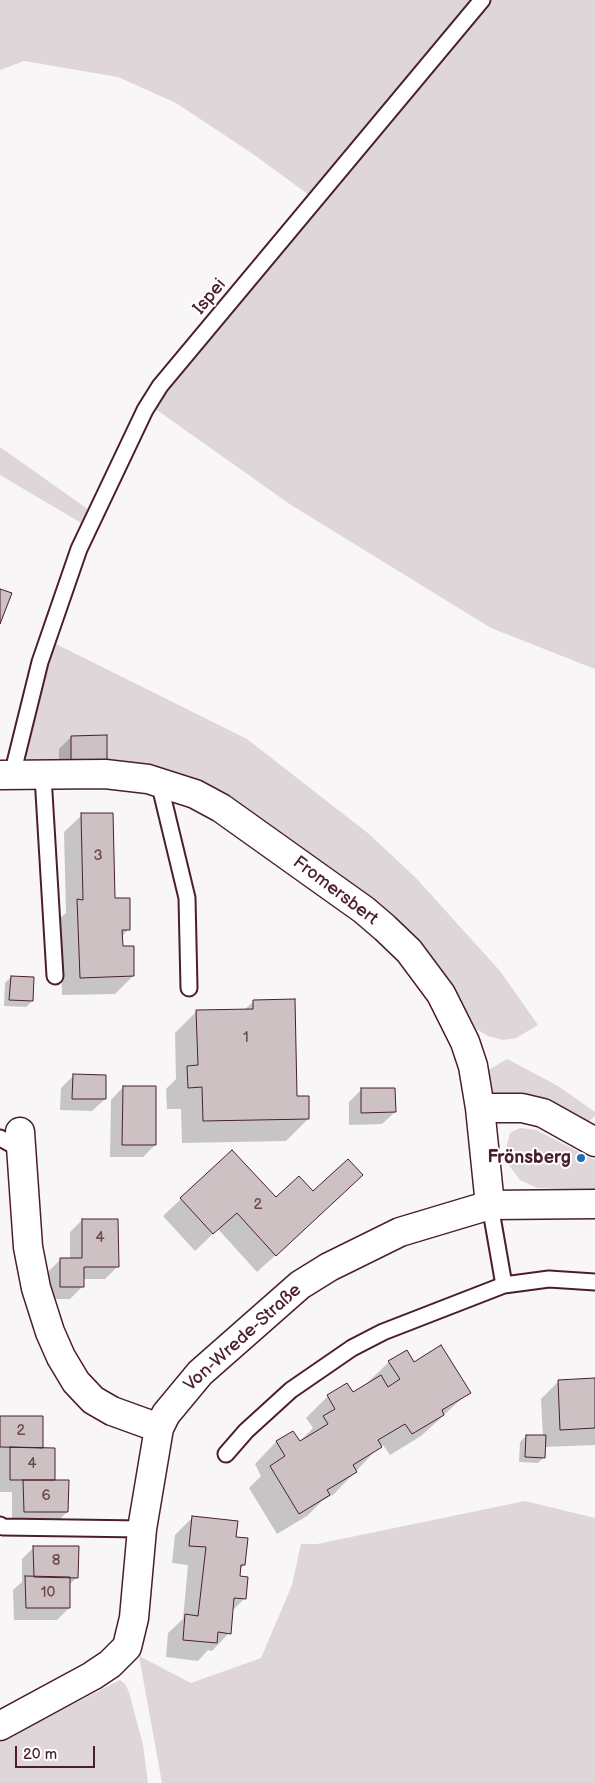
<!DOCTYPE html>
<html>
<head>
<meta charset="utf-8">
<style>
	body { margin:0 }
	#map { position:relative; width:595px; height:1783px; overflow:hidden; background:#f8f6f7; font-family:"Balsamiq Sans",sans-serif }
	canvas { display:block }
	.scale { position:absolute; left:15px; top:1746px; width:80px; height:22px; box-sizing:border-box; border:2px solid #4a1f2b; border-top:0; padding-left:6px; font-size:15px; line-height:18px; white-space:nowrap; color:#4a1f2b; -webkit-text-stroke:4px #fff; paint-order:stroke }
</style>
</head>
<body>
<div id="map">
<canvas width="595" height="1783"></canvas>
<div class="scale">20 m</div>
</div>
<script>
const ctx = document.querySelector('canvas').getContext('2d');
ctx.lineJoin = 'round';
function fill(path, color) { ctx.fillStyle = color; ctx.fill(path, 'evenodd'); }
const toPath = rows => new Path2D(rows.map(r => 'M' + r).join(''));
function stroke(path, color, width, dash) { ctx.strokeStyle = color; ctx.lineWidth = width; ctx.lineCap = dash ? 'butt' : 'round'; ctx.setLineDash(dash || []); ctx.stroke(path); }
function drawText(font, color, halo, rows, align = 'center') {
  ctx.font = font + ' "Balsamiq Sans",sans-serif'; ctx.lineWidth = 4; ctx.setLineDash([]); ctx.textBaseline = 'middle'; ctx.strokeStyle = halo; ctx.fillStyle = color; for (const [text, x, y, turn = 0] of rows) {
    ctx.save(); ctx.translate(x, y); ctx.rotate((+turn || 0) * Math.PI / 180); ctx.textAlign = isNaN(turn) ? turn : align; if (halo) ctx.strokeText(text, 0, 0); ctx.fillText(text, 0, 0); ctx.restore();
  }
}
fill(toPath([
	[0,0,472,0,309,195,253,154,176,103,118,77,24,61,0,70],
	[489,0,595,0,595,669,491,628,291,505,154,408,166,387],
	[0,447,89,510,83,524,0,475],
	[52,642,247,739,369,834,416,878,500,971,538,1025,516,1038,503,1040,488,1036,476,1029,459,1010,230,806,32,765,26,757,23,747],
	[507,1059,558,1086,595,1112,595,1116,586,1124,491,1098,485,1072],
	[520,1128,536,1130,595,1160,595,1189,537,1188,520,1180,508,1164,506,1149,510,1133],
	[525,1501,595,1518,595,1783,162,1783,139,1656,191,1683,261,1658,292,1585,301,1544,317,1544],
	[120,1680,125,1684,129,1692,143,1745,148,1783,0,1783,0,1742]
]), '#ded6d9');
fill(toPath([
	[71,737,106,759,94,772,59,772,59,749],
	[82,815,113,899,129,929,121,937,122,947,133,976,115,994,62,995,60,918,66,913,64,832],
	[11,977,32,1001,26,1007,4,1006,5,983],
	[253,1002,295,1097,308,1119,286,1141,182,1143,181,1109,167,1109,166,1089,176,1079,175,1033,197,1011,244,1010],
	[73,1076,105,1099,92,1111,60,1110,61,1088],
	[123,1087,155,1145,143,1157,110,1157,111,1100],
	[361,1090,395,1112,382,1124,349,1125,349,1102],
	[313,1193,344,1193,257,1272,218,1229,195,1251,163,1216,181,1199,276,1199],
	[82,1220,118,1266,105,1279,83,1279,83,1286,70,1299,48,1299,48,1272,61,1259,70,1259,70,1232],
	[389,1362,414,1363,469,1392,421,1436,390,1455,383,1445,380,1446,334,1494,322,1501,307,1516,277,1534,249,1488,261,1476,255,1464,276,1442,293,1432,299,1443,303,1441,302,1439,313,1428,306,1418,328,1396,353,1394,367,1383],
	[595,1380,595,1445,544,1447,544,1457,538,1463,519,1462,520,1442,526,1436,543,1436,541,1399,559,1381],
	[0,1417,54,1481,67,1512,55,1524,12,1524,12,1492,0,1492],
	[193,1517,235,1538,244,1565,239,1570,238,1577,245,1598,232,1611,229,1633,212,1651,208,1650,198,1661,166,1657,168,1633,183,1619,188,1565,172,1563,175,1535],
	[34,1547,77,1577,69,1585,69,1608,57,1620,14,1620,13,1590,22,1582,22,1559]
]), '#0003');
const building = toPath([
	[0,589,12,593,0,624,0,589],
	[107,735,107,760,71,760,71,736,107,735],
	[81,813,113,813,115,898,130,898,130,930,122,930,123,946,134,946,134,976,80,978,77,899,83,900,81,813],
	[11,976,34,977,33,1001,9,1000,11,976],
	[295,999,297,1096,309,1096,309,1119,203,1121,202,1087,188,1088,187,1066,198,1065,196,1010,253,1009,253,1000,295,999],
	[73,1074,106,1075,106,1099,72,1099,73,1074],
	[123,1086,156,1086,156,1145,122,1145,123,1086],
	[361,1088,395,1088,396,1112,361,1113,361,1088],
	[232,1150,276,1197,299,1176,313,1191,348,1159,363,1175,276,1256,237,1213,213,1234,180,1198,232,1150],
	[82,1219,118,1219,119,1267,84,1267,84,1287,60,1287,60,1258,82,1258,82,1219],
	[441,1345,471,1393,442,1410,444,1415,412,1434,405,1424,378,1440,382,1447,353,1465,357,1472,327,1490,330,1495,299,1514,270,1466,285,1456,276,1441,293,1431,300,1441,328,1424,323,1416,335,1409,327,1395,347,1383,353,1392,381,1375,388,1387,400,1379,388,1361,407,1350,414,1362,441,1345],
	[595,1378,595,1428,560,1430,558,1380,595,1378],
	[0,1416,43,1416,43,1448,0,1447,0,1416],
	[526,1435,546,1435,545,1458,525,1457,526,1435],
	[10,1447,55,1448,55,1480,10,1480,10,1447],
	[23,1480,69,1480,68,1512,24,1512,23,1480],
	[192,1516,238,1521,236,1537,248,1538,245,1565,241,1565,240,1576,248,1577,246,1599,234,1598,231,1634,218,1632,217,1643,183,1640,185,1614,198,1616,206,1547,189,1546,192,1516],
	[33,1546,79,1546,78,1578,34,1577,33,1546],
	[25,1576,70,1577,70,1608,26,1608,25,1576]
]);
fill(building, '#cdc1c4');
stroke(building, '#4a1f2b', 1);
const lane = toPath([
	[12,775,40,662,79,549,145,410,160,386,482,0],
	[43,776,55,976],
	[159,782,187,898,189,988],
	[0,1138,20,1149],
	[490,1205,504,1285],
	[226,1454,246,1431,291,1390,352,1348,383,1332,504,1285,549,1279,595,1282],
	[0,1525,3,1527,142,1529]
]);
const street = toPath([
	[0,775,105,774,148,779,195,794,221,808,364,910,385,928,409,951,441,994,465,1042,473,1066,480,1108,490,1205,400,1232,329,1267,300,1285,200,1373,166,1414,159,1428,142,1529,134,1618,127,1647,110,1664,92,1676,0,1726],
	[480,1108,522,1108,543,1113,595,1142],
	[20,1132,28,1247,36,1288,50,1332,61,1357,76,1382,93,1400,112,1411,159,1428]
]);
const secondary = toPath([
	[490,1205,595,1204]
]);
stroke(lane, '#4a1f2b', 19);
stroke(street, '#4a1f2b', 31);
stroke(secondary, '#4a1f2b', 31);
stroke(lane, '#fff', 15);
stroke(street, '#fff', 28);
stroke(secondary, '#fff', 28);
for (const [x, y, r, color] of [
	[581,1158,5,"#1f6fb2"]
]) { const dot = new Path2D(); dot.arc(x, y, r, 0, 2 * Math.PI); ctx.fillStyle = color; ctx.fill(dot); stroke(dot, '#fff', 2); }
drawText('15px', '#6b4851', null, [
	["3",98,856],
	["1",246,1038],
	["2",258,1205],
	["4",100,1238],
	["2",21,1431],
	["4",32,1464],
	["6",46,1496],
	["8",56,1561],
	["10",48,1593]
]);
drawText('18px', '#4a1f2b', '#fff', [
	["Ispei",210,297,-50],
	["Fromersbert",335,891,37],
	["Von-Wrede-Straße",243,1338,-42]
]);
drawText('bold 18px', '#4a1f2b', '#fff', [
	["Frönsberg",571,1158]
], 'right');
</script>
</body>
</html>
